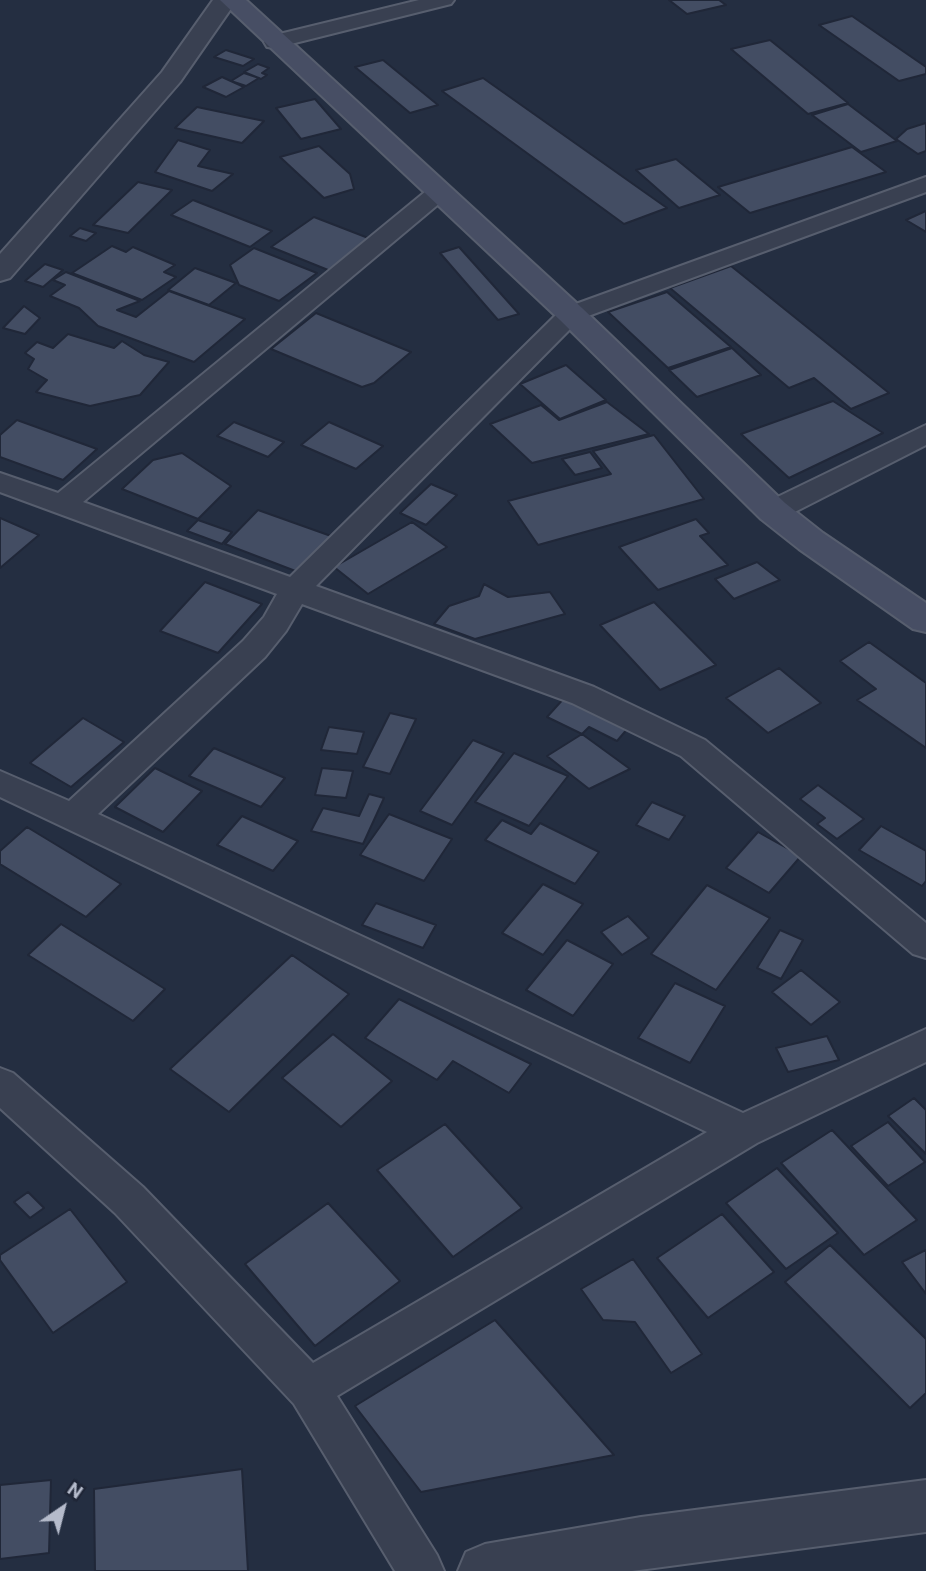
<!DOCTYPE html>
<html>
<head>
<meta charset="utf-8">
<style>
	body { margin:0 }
	#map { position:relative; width:926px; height:1571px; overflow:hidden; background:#242e41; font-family:Roboto,sans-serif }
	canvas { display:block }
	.north { position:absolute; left:28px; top:1473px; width:70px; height:70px; -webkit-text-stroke:5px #1e2536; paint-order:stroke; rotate:35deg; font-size:19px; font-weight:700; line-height:28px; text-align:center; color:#b5bbcb }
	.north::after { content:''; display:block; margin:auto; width:24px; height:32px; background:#b5bbcb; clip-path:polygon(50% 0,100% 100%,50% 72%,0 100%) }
</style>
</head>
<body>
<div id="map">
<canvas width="926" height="1571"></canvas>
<div class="north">N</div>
</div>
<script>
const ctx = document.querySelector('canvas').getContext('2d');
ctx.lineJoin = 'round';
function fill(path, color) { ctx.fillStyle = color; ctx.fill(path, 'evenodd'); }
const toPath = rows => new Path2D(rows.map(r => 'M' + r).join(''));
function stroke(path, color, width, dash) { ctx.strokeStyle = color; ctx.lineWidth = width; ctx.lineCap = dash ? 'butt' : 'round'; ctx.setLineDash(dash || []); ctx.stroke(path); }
const building = toPath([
	[669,0,719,0,726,5,687,14,669,0],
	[852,16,926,67,926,74,899,81,819,25,852,16],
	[770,40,848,103,808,114,731,49,770,40],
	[226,50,254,59,243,66,214,57,226,50],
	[383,60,438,105,410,113,355,67,383,60],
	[258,64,269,68,262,73,267,75,261,79,244,72,258,64],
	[244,73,259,78,246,86,231,81,244,73],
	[222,77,244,87,226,97,203,87,222,77],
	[483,78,667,208,624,224,442,91,483,78],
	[315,99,341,129,301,139,276,108,315,99],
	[848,104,897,141,861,152,812,115,848,104],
	[197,107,264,121,242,143,175,128,197,107],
	[926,123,926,151,918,154,896,139,907,129,926,123],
	[178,140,210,150,198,166,233,174,212,191,155,172,178,140],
	[319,146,350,174,354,189,324,198,280,157,319,146],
	[852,147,886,172,750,213,718,187,852,147],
	[676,159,720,195,679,208,636,170,676,159],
	[138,182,172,190,128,233,93,225,138,182],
	[193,200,272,231,250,247,171,215,193,200],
	[926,211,926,232,906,220,926,211],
	[314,217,376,241,333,272,271,247,314,217],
	[80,228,96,233,86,241,70,236,80,228],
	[112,246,126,252,133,247,175,265,164,272,176,277,142,300,72,273,112,246],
	[459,247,519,314,498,320,440,253,459,247],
	[254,248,317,273,279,301,239,285,230,265,254,248],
	[45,264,63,270,43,287,25,281,45,264],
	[731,266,889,393,851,409,814,378,789,388,670,288,731,266],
	[195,268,236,283,209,305,168,290,195,268],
	[66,272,140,301,117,310,136,317,169,291,245,319,194,362,98,326,79,308,50,296,65,285,53,280,66,272],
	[667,292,731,347,668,368,608,312,667,292],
	[24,306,40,318,25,334,3,328,24,306],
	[316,313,411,352,374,383,362,387,271,349,316,313],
	[68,334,114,348,122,341,144,355,169,362,140,395,90,406,36,392,47,380,28,369,34,359,25,353,37,342,53,348,68,334],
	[732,348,761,375,697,397,669,370,732,348],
	[566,365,606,400,560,419,520,384,566,365],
	[833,401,883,433,789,478,741,434,833,401],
	[607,402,649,434,532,463,490,424,541,405,559,420,607,402],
	[17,420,97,449,63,480,0,457,0,435,17,420],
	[234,422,284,442,268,457,217,436,234,422],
	[329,422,383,446,356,469,301,445,329,422],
	[654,435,704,499,538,545,508,501,611,474,593,451,654,435],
	[590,452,602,468,575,475,562,459,590,452],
	[182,453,231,486,198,519,122,489,153,460,182,453],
	[431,484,457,495,426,525,400,513,431,484],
	[258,510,331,536,298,572,225,544,258,510],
	[0,518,39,535,0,568,0,518],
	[696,519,709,533,700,536,728,565,658,590,619,547,696,519],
	[198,520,232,532,222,544,187,531,198,520],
	[412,522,447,547,368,594,334,567,412,522],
	[757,562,780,580,734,599,715,579,757,562],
	[205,582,262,604,218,653,160,631,205,582],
	[484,584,508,597,550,592,565,614,475,639,434,624,449,606,479,596,484,584],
	[654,602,716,665,660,690,600,625,654,602],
	[869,642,926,683,926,748,857,700,876,689,840,661,869,642],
	[779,668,821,703,768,733,726,698,779,668],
	[566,696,629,727,617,741,589,727,582,734,547,717,566,696],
	[390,713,416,719,390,774,363,767,390,713],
	[83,718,124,742,71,787,30,763,83,718],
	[329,727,364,732,357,754,321,750,329,727],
	[582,734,630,769,589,789,547,756,582,734],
	[473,740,504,753,452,825,420,811,473,740],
	[214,748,285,778,261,807,189,776,214,748],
	[514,753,568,776,529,826,475,802,514,753],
	[155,768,202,791,163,832,115,807,155,768],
	[322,768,353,771,346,798,315,795,322,768],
	[818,785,864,819,837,839,817,824,825,818,800,799,818,785],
	[369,794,384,798,363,844,311,831,323,808,359,816,369,794],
	[652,802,685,816,669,840,636,825,652,802],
	[389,814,452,839,424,881,360,855,389,814],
	[242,816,298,841,273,871,217,845,242,816],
	[502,820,531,834,540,823,599,852,575,884,485,840,502,820],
	[881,826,926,851,926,881,922,886,859,850,881,826],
	[27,827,121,884,86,917,0,864,0,851,27,827],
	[758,832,801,856,769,893,726,868,758,832],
	[543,884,583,904,543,955,502,933,543,884],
	[707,885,770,918,716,990,651,954,707,885],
	[376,903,436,925,423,948,362,925,376,903],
	[628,916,649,938,622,955,601,932,628,916],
	[61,924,165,989,133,1021,28,955,61,924],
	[780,930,803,940,781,979,757,968,780,930],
	[567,940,613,964,573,1016,526,990,567,940],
	[292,955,349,994,229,1112,170,1069,292,955],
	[801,970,840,1002,811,1025,772,992,801,970],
	[675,983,725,1006,690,1063,638,1038,675,983],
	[399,999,531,1064,509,1093,453,1061,437,1080,365,1038,399,999],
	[333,1034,392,1081,341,1127,282,1078,333,1034],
	[827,1036,839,1060,788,1072,776,1048,827,1036],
	[914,1098,926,1110,926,1154,888,1116,914,1098],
	[888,1122,925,1162,888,1186,851,1146,888,1122],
	[445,1124,522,1208,453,1257,377,1170,445,1124],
	[832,1130,917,1220,864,1255,781,1163,832,1130],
	[777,1168,838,1233,786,1269,726,1203,777,1168],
	[28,1192,44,1208,30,1218,14,1202,28,1192],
	[328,1203,400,1281,315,1346,245,1264,328,1203],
	[70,1209,127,1282,53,1333,0,1260,0,1255,70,1209],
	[722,1214,774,1272,708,1318,657,1258,722,1214],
	[830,1245,926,1339,926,1393,910,1408,785,1282,830,1245],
	[926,1250,926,1294,902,1262,926,1250],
	[633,1259,702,1354,671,1373,635,1322,603,1320,581,1289,633,1259],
	[495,1320,614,1455,421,1492,355,1406,495,1320],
	[242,1469,248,1571,95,1571,94,1489,242,1469],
	[51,1480,49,1553,0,1559,0,1485,51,1480]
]);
fill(building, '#434d63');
stroke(building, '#202738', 2);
const minor = toPath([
	[419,0,454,0,451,4,275,48,267,47,264,42,267,37,419,0],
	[926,177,926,192,580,319,316,586,594,687,705,740,926,923,926,958,913,954,681,756,572,703,302,604,286,631,265,657,98,814,743,1113,926,1029,926,1062,757,1143,337,1396,437,1555,444,1571,395,1571,294,1404,115,1213,0,1108,0,1068,13,1073,143,1187,313,1363,707,1132,0,797,0,771,69,801,243,641,264,617,277,594,0,492,0,473,58,493,431,187,447,187,451,192,447,197,83,502,290,577,562,309,926,177],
	[926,425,926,445,783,518,773,520,763,518,759,511,763,504,926,425]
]);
const tertiary = toPath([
	[213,0,237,0,180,82,10,278,0,281,0,254,162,72,213,0],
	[926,1480,926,1532,632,1571,458,1571,466,1552,485,1544,641,1517,926,1480]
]);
const secondary = toPath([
	[220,0,246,0,582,308,785,503,823,533,926,603,926,632,913,629,799,549,761,519,560,320,220,0]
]);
stroke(minor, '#575e6e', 4);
stroke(tertiary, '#575e6e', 4);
stroke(secondary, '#575e6e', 4);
fill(minor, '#394051');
fill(tertiary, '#394051');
fill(secondary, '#474e64');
</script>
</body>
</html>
